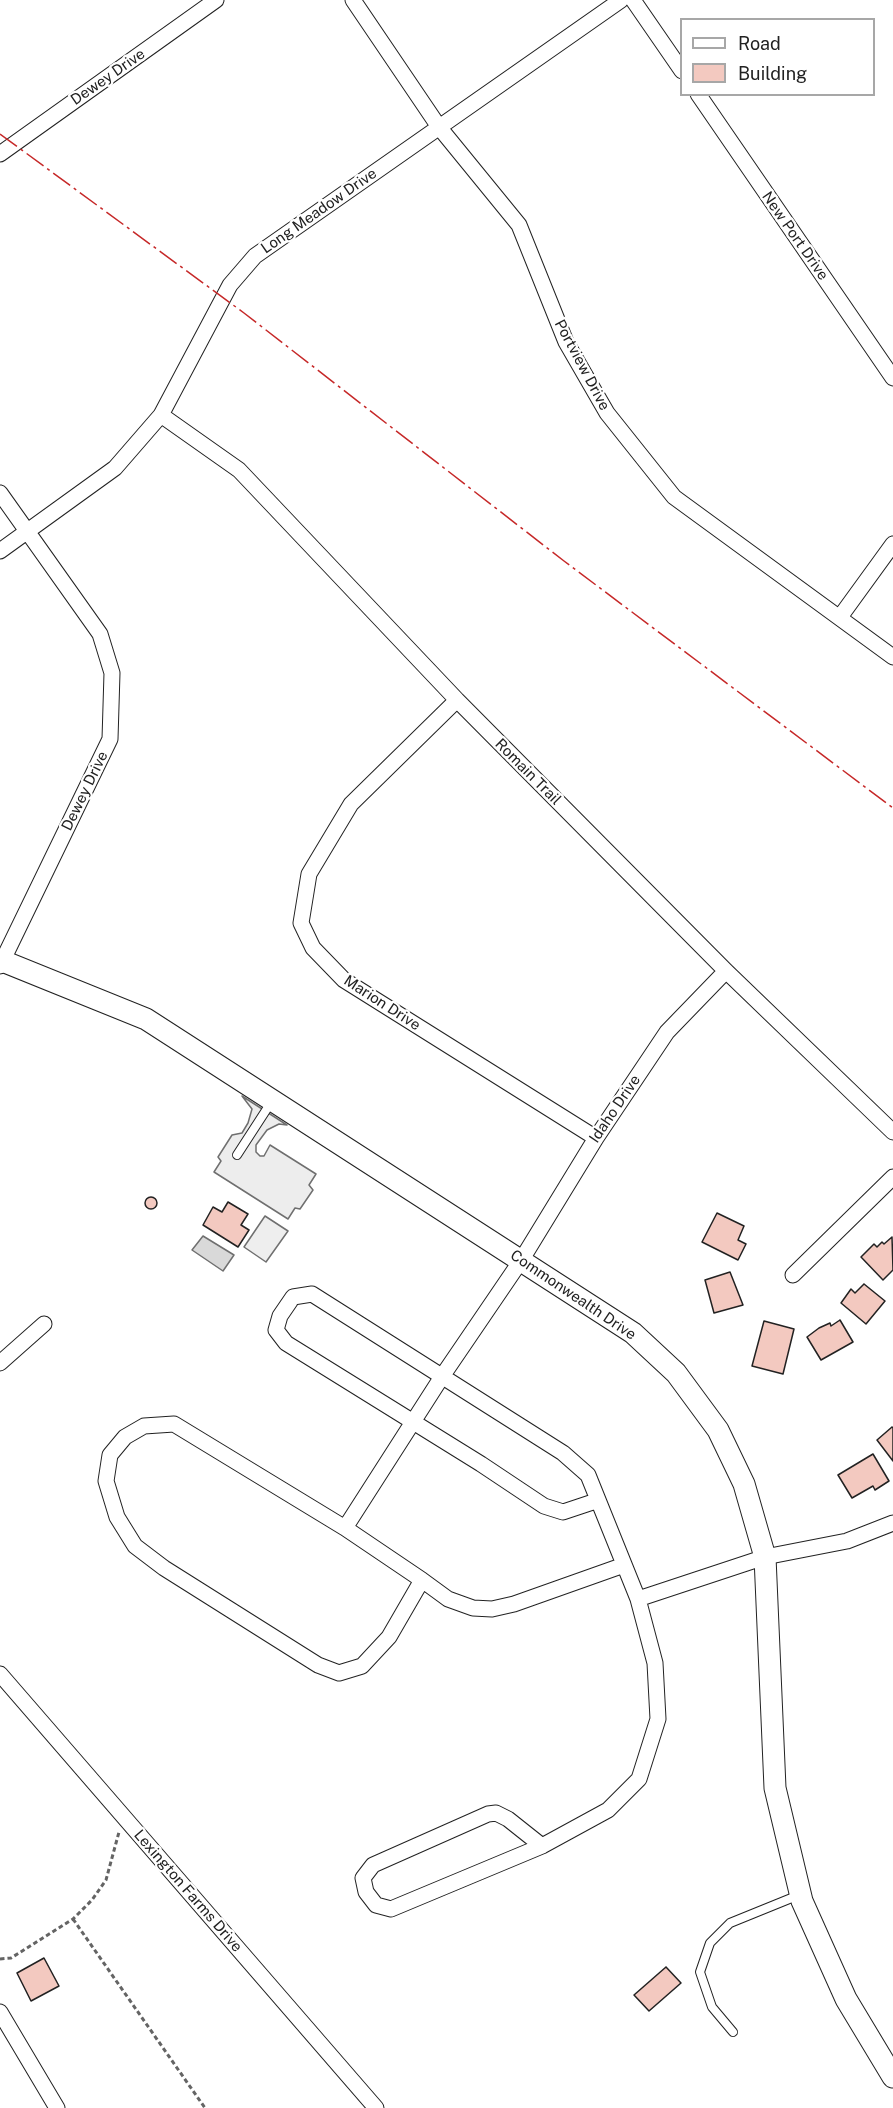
<!DOCTYPE html>
<html>
<head>
<meta charset="utf-8">
<style>
	body { margin:0 }
	#map { position:relative; width:893px; height:2108px; overflow:hidden; background:#fff; font-family:"Public Sans",sans-serif }
	canvas { display:block }
	.legend { position:absolute; left:680px; top:18px; width:195px; height:78px; box-sizing:border-box; background:#fff; border:2px solid #a7a7a7; margin:0; padding:8px 10px; list-style:none; font-size:18px; color:#222 }
	.legend li { display:flex; align-items:center; gap:12px; height:30px }
	.legend b { width:30px; border:2px solid #a7a7a7 }
</style>
</head>
<body>
<div id="map">
<canvas width="893" height="2108"></canvas>
<ul class="legend">
<li><b style="height:8px;background:#fff"></b>Road</li>
<li><b style="height:16px;background:#f3c9c0"></b>Building</li>
</ul>
</div>
<script>
const ctx = document.querySelector('canvas').getContext('2d');
ctx.lineJoin = 'round';
function fill(path, color) { ctx.fillStyle = color; ctx.fill(path, 'evenodd'); }
const toPath = rows => new Path2D(rows.map(r => 'M' + r).join(''));
function stroke(path, color, width, dash) { ctx.strokeStyle = color; ctx.lineWidth = width; ctx.lineCap = dash ? 'butt' : 'round'; ctx.setLineDash(dash || []); ctx.stroke(path); }
function drawText(font, color, halo, rows, align = 'center') {
  ctx.font = font + ' "Public Sans",sans-serif'; ctx.lineWidth = 4.5; ctx.setLineDash([]); ctx.textBaseline = 'middle'; ctx.strokeStyle = halo; ctx.fillStyle = color; for (const [text, x, y, turn = 0] of rows) {
    ctx.save(); ctx.translate(x, y); ctx.rotate((+turn || 0) * Math.PI / 180); ctx.textAlign = isNaN(turn) ? turn : align; if (halo) ctx.strokeText(text, 0, 0); ctx.fillText(text, 0, 0); ctx.restore();
  }
}
const green = toPath([
	[265,1216,288,1231,266,1262,244,1247,265,1216]
]);
fill(green, '#eee');
stroke(green, '#6f6f6f', 1.5);
const parking = toPath([
	[242,1096,287,1125,279,1124,267,1130,256,1145,256,1152,260,1156,264,1156,270,1145,316,1174,309,1185,313,1190,300,1209,295,1208,288,1219,214,1172,221,1161,218,1157,232,1135,242,1133,248,1123,252,1109,242,1096]
]);
fill(parking, '#ededed');
stroke(parking, '#6f6f6f', 1.5);
const water = toPath([
	[203,1236,234,1255,223,1271,192,1250,203,1236]
]);
fill(water, '#d9d9d9');
stroke(water, '#6f6f6f', 1.5);
const building = toPath([
	'145 1203a6 6 0 1 1 12 0a6 6 0 1 1-12 0Z',
	[228,1202,248,1214,241,1225,249,1230,238,1247,203,1225,213,1207,222,1212,228,1202],
	[717,1213,744,1226,738,1240,746,1244,738,1260,702,1242,717,1213],
	[892,1237,893,1270,883,1280,861,1257,874,1244,877,1247,882,1242,884,1244,892,1237],
	[730,1272,743,1305,714,1313,705,1280,730,1272],
	[864,1284,885,1301,866,1324,841,1303,851,1289,855,1293,864,1284],
	[840,1320,853,1342,821,1360,807,1337,819,1328,830,1323,831,1326,840,1320],
	[764,1321,794,1329,783,1374,752,1366,764,1321],
	[892,1427,893,1428,893,1461,877,1440,892,1427],
	[873,1454,889,1481,875,1490,873,1486,852,1498,838,1475,873,1454],
	[44,1958,59,1986,31,2001,17,1973,44,1958],
	[666,1967,681,1983,649,2011,634,1995,666,1967]
]);
fill(building, '#f3c9c0');
stroke(building, '#222', 1.5);
const lane = toPath([
	[237,1155,272,1101],
	[733,2032,712,2007,700,1972,710,1943,730,1923,799,1895]
]);
const street = toPath([
	[353,0,439,127,519,225,566,342,607,413,674,497,893,657],
	[633,0,682,71],
	[698,94,893,378],
	[0,154,216,0],
	[161,415,239,470,457,700,726,971,893,1132],
	[0,493,100,634,112,673,110,739,0,966],
	[0,551,115,468,161,415,230,285,255,256,621,0],
	[840,617,893,544],
	[457,700,351,804,309,874,301,923,313,948,344,980,596,1138],
	[793,1275,893,1177],
	[0,1363,44,1324],
	[345,1528,174,1424,144,1426,125,1437,110,1455,106,1481,117,1517,135,1546,164,1568,318,1665,339,1673,362,1666,389,1637,422,1580,345,1528,443,1375,522,1259,596,1138,667,1032,726,971],
	[422,1580,448,1599,473,1608,492,1609,514,1604,624,1565],
	[638,1599,765,1557,847,1541,893,1523],
	[0,1674,376,2108],
	[542,1846,508,1819,496,1813,488,1814,373,1865,363,1878,366,1892,376,1905,391,1909,542,1846,608,1810,639,1779,658,1719,655,1663,638,1599,588,1475,563,1453,312,1294,293,1297,280,1316,276,1330,286,1343,481,1464,544,1506,563,1512,596,1501],
	[0,2012,57,2108]
]);
const secondary = toPath([
	[0,960,146,1019,633,1333,676,1373,718,1430,744,1484,765,1557,775,1788,802,1901,846,1999,893,2077]
]);
stroke(lane, '#222', 10);
stroke(street, '#222', 17);
stroke(secondary, '#222', 23);
stroke(toPath([
	[73,1919,205,2108],
	[0,1959,11,1958,73,1919,92,1900,106,1880,119,1832]
]), '#646464', 3, [4.5, 3]);
stroke(lane, '#fff', 8);
stroke(street, '#fff', 15);
stroke(secondary, '#fff', 21);
stroke(toPath([
	[0,134,244,313,564,561,893,808]
]), '#c62828', 1.5, [21, 4.5, 3, 4.5]);
drawText('15px', '#222', '#fff', [
	["Dewey Drive",108,77,-35],
	["Long Meadow Drive",319,211,-35],
	["New Port Drive",795,236,55],
	["Portview Drive",582,365,62],
	["Romain Trail",528,772,45],
	["Dewey Drive",85,791,-64],
	["Marion Drive",382,1003,33],
	["Idaho Drive",615,1109,-56],
	["Commonwealth Drive",573,1295,34],
	["Lexington Farms Drive",188,1891,49]
]);
</script>
</body>
</html>
